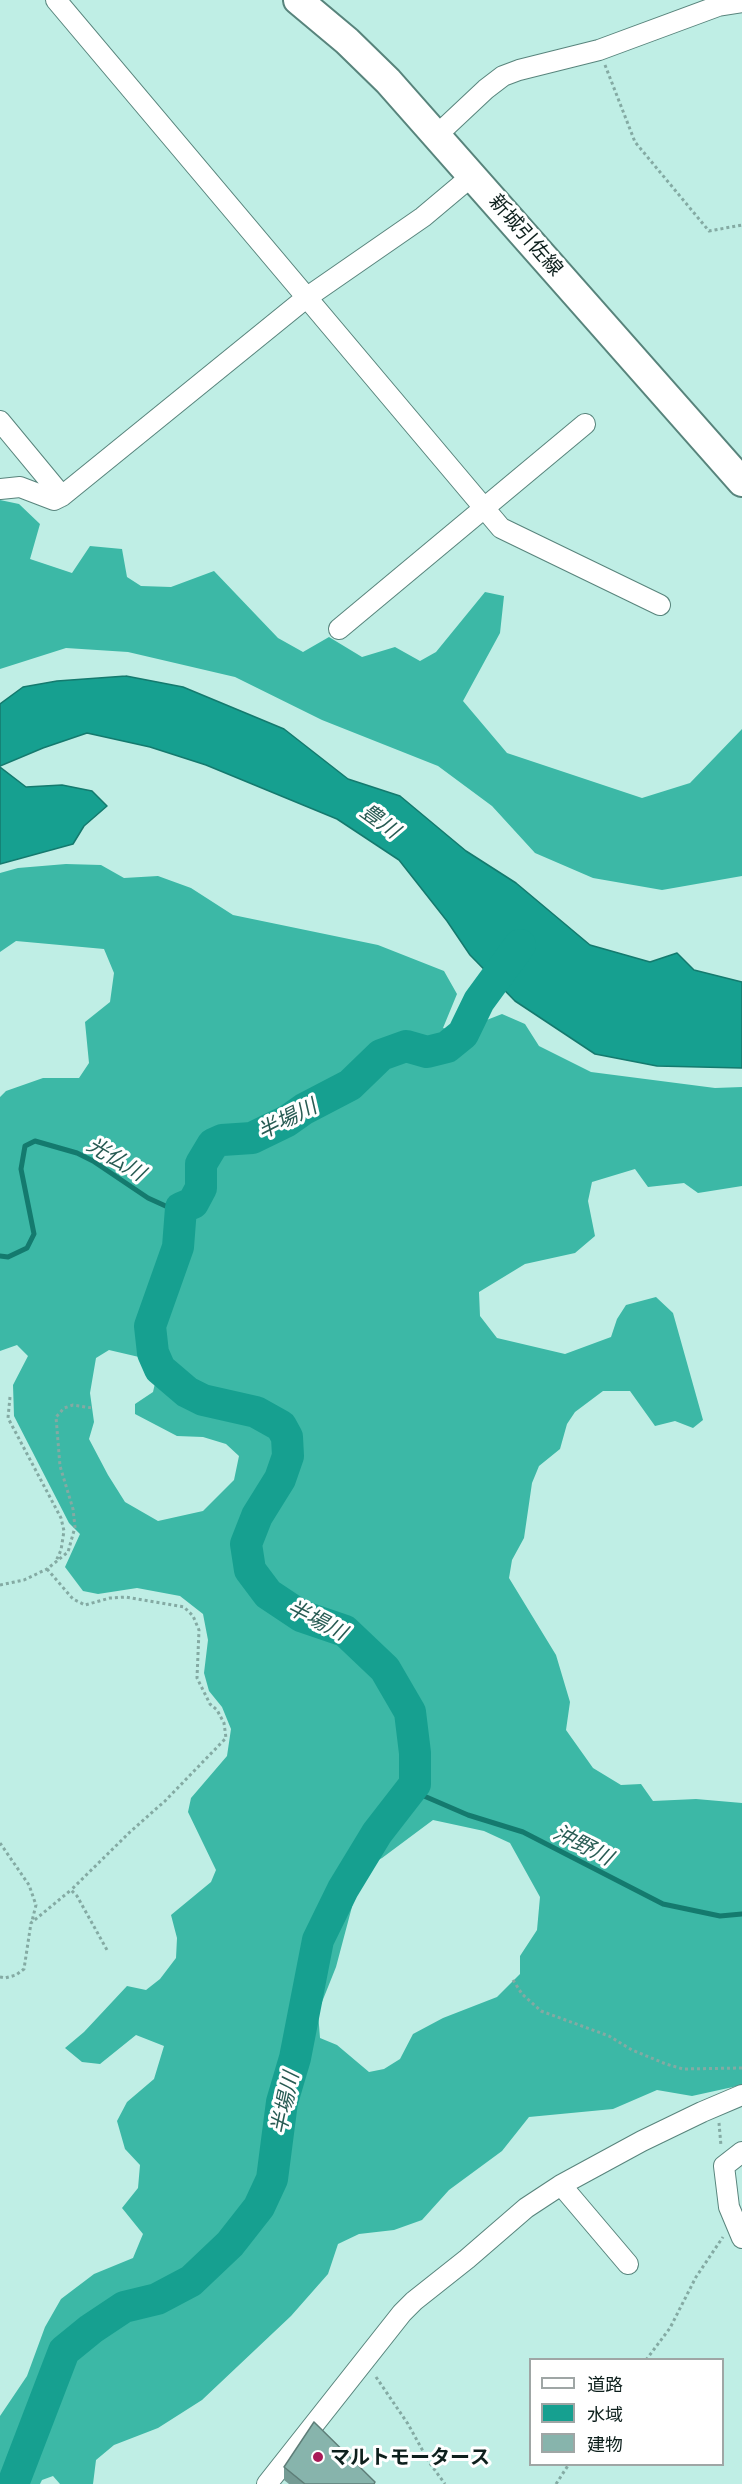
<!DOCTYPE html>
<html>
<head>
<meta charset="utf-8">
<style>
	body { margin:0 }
	#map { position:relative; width:742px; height:2484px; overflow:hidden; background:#bfeee5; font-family:"Exo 2","Noto Sans JP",sans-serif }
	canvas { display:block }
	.legend { position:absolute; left:529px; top:2358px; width:195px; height:108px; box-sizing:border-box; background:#fff; border:2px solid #9fa6a5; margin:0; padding:8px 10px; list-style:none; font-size:18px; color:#0e201d }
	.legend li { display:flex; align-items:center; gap:12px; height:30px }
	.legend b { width:30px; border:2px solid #9fa6a5 }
</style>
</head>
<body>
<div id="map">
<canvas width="742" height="2484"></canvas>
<ul class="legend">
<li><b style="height:8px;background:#fff"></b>道路</li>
<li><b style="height:16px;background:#16a090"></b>水域</li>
<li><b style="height:16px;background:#87b4ac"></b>建物</li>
</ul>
</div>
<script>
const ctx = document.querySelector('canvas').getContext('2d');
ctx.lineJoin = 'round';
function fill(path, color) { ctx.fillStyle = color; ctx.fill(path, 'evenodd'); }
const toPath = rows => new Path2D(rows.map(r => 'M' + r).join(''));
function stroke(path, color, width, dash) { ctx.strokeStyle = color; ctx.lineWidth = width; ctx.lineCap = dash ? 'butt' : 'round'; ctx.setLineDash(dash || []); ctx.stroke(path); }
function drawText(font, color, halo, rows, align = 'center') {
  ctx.font = font + ' "Exo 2","Noto Sans JP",sans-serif'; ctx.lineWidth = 6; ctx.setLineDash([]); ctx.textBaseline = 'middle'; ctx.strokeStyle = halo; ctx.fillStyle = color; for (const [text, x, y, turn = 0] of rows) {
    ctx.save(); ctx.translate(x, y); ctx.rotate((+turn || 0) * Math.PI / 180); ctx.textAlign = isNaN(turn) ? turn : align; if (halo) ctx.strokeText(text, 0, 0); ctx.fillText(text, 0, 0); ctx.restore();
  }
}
fill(toPath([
	[0,500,19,504,40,524,30,559,72,573,90,546,122,549,127,577,141,586,171,587,214,571,278,638,303,652,329,637,362,657,395,647,420,661,436,652,485,592,504,596,500,633,463,701,507,753,642,798,690,783,742,729,742,876,662,890,593,878,535,853,492,806,438,766,322,720,235,677,128,652,66,648,0,669],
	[66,864,101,865,124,878,158,876,191,888,233,915,378,945,444,971,457,994,443,1028,456,1032,502,1014,525,1024,539,1046,591,1072,715,1088,742,1087,742,1186,698,1193,684,1183,648,1187,635,1169,592,1182,588,1201,595,1236,575,1253,525,1264,479,1292,480,1316,497,1338,565,1354,611,1337,617,1319,626,1305,656,1297,673,1313,703,1420,693,1428,675,1421,655,1426,630,1391,603,1391,575,1412,567,1424,560,1449,539,1466,532,1483,524,1538,512,1560,509,1578,556,1655,570,1702,566,1730,593,1768,621,1785,641,1784,653,1801,696,1799,742,1803,742,2085,692,2096,657,2090,613,2109,529,2117,502,2151,449,2190,422,2220,394,2230,359,2234,338,2244,328,2274,291,2316,202,2400,158,2428,114,2445,96,2460,93,2484,60,2484,53,2476,42,2480,40,2484,3,2484,0,2482,0,2416,27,2376,45,2327,61,2299,94,2274,133,2258,143,2234,122,2208,138,2188,140,2165,125,2149,117,2121,127,2102,154,2079,164,2046,136,2035,100,2064,82,2062,65,2048,84,2032,127,1986,146,1990,160,1979,176,1958,177,1938,171,1915,211,1882,216,1870,188,1812,191,1798,227,1756,231,1729,222,1707,209,1691,204,1673,208,1640,203,1614,180,1596,137,1588,98,1594,83,1591,65,1567,80,1534,69,1523,14,1416,13,1385,28,1356,17,1345,0,1351,0,1097,6,1091,43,1078,79,1078,89,1063,85,1022,110,1002,114,973,104,949,16,941,0,952,0,873,18,868],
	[109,1350,139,1357,156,1379,153,1392,135,1404,135,1414,177,1436,203,1437,226,1444,239,1456,234,1480,203,1511,158,1521,125,1502,108,1475,89,1439,94,1422,90,1393,96,1358],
	[433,1820,484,1831,510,1843,540,1897,537,1930,520,1956,520,1974,497,1997,443,2018,413,2034,400,2059,384,2069,369,2072,337,2045,320,2038,318,2012,336,1967,362,1869,382,1858]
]), '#3cb8a6');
const water = toPath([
	[126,676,183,687,284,729,348,779,400,796,466,851,516,883,590,945,650,962,677,953,694,970,742,982,742,1068,657,1066,595,1054,515,1001,470,955,447,921,399,860,337,819,206,765,150,747,87,733,43,748,0,766,0,704,23,687,57,681,126,676],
	[0,767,26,787,62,785,92,791,107,806,84,826,73,844,0,864,0,767]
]);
fill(water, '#16a090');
stroke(water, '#147a6e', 1.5);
stroke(toPath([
	[0,1256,8,1257,27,1248,34,1234,21,1169,25,1146,35,1141,77,1153,93,1161,148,1198,170,1208,181,1208],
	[415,1784,424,1796,468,1815,523,1832,663,1904,720,1916,742,1914]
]), '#147a6e', 5);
stroke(toPath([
	[13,2484,64,2351,91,2329,124,2307,157,2299,191,2281,230,2244,259,2207,272,2179,282,2102,295,2058,318,1940,343,1889,377,1833,415,1784,415,1753,410,1712,385,1669,345,1631,301,1616,268,1594,250,1570,246,1544,257,1516,280,1479,288,1456,287,1437,281,1426,256,1412,203,1400,187,1392,160,1369,153,1353,150,1326,178,1247,181,1208,193,1203,201,1188,201,1164,213,1144,222,1140,252,1138,287,1121,304,1109,350,1085,381,1055,406,1046,427,1052,447,1047,463,1034,479,1001,520,945]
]), '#16a090', 32);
const minor = toPath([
	[56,0,501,528,660,605],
	[437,135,486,89,503,76,519,70,599,50,718,6,742,2],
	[0,421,62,496],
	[0,489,20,487,54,500,62,496,306,298,423,217,473,175],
	[339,629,585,424],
	[742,2152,724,2166,729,2207,742,2238],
	[561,2185,628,2264],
	[267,2484,402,2313,414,2301,467,2259,526,2208,561,2185,642,2141,702,2112,742,2095]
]);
const secondary = toPath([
	[298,0,347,41,388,81,742,482]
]);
stroke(minor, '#58847c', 22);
stroke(secondary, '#58847c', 32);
stroke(toPath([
	[605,65,635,142,709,231,742,225],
	[10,1397,8,1418,61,1518,64,1531,61,1550,56,1561],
	[47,1569,73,1599,85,1605,110,1598,126,1597,184,1607,193,1616,199,1630,197,1678,210,1704,217,1710,224,1723,226,1738,165,1801,130,1832,71,1890],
	[0,1585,24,1580,47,1569,68,1552,75,1527,73,1509,60,1466,56,1417,64,1408,73,1405,92,1408],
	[0,1843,29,1885,36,1905,32,1921],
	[0,1977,5,1978,16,1975,24,1969,31,1923,71,1890,77,1896,107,1950],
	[513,1980,522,1994,541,2011,609,2036,632,2050,666,2064,683,2069,742,2068],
	[719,2123,721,2146],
	[646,2360,670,2328,696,2277,723,2237],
	[376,2377,408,2424,429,2462,445,2484],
	[556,2484,569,2464]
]), '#84aaa3', 3, [3, 3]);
stroke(minor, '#fff', 20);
stroke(secondary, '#fff', 28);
fill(toPath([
	[284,2467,375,2484,289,2484,284,2480]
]), '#749b94');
const building = toPath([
	[314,2422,375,2482,374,2484,305,2484,284,2467,314,2422]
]);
fill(building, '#87b4ac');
stroke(building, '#5e7e78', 1.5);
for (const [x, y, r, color] of [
	[318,2457,6,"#a91a57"]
]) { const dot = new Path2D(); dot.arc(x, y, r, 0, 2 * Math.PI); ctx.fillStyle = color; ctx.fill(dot); stroke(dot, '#fff', 2); }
drawText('20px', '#0e201d', '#fff', [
	["新城引佐線",526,235,49]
]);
drawText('bold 20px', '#0e201d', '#fff', [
	["マルトモータース",330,2457]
], 'left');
drawText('italic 21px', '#295c54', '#fff', [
	["豊川",380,821,36],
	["半場川",287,1119,-27],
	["光仏川",116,1159,31],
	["半場川",317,1620,27],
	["沖野川",583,1845,27],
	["半場川",285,2103,-78]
]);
</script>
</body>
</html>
